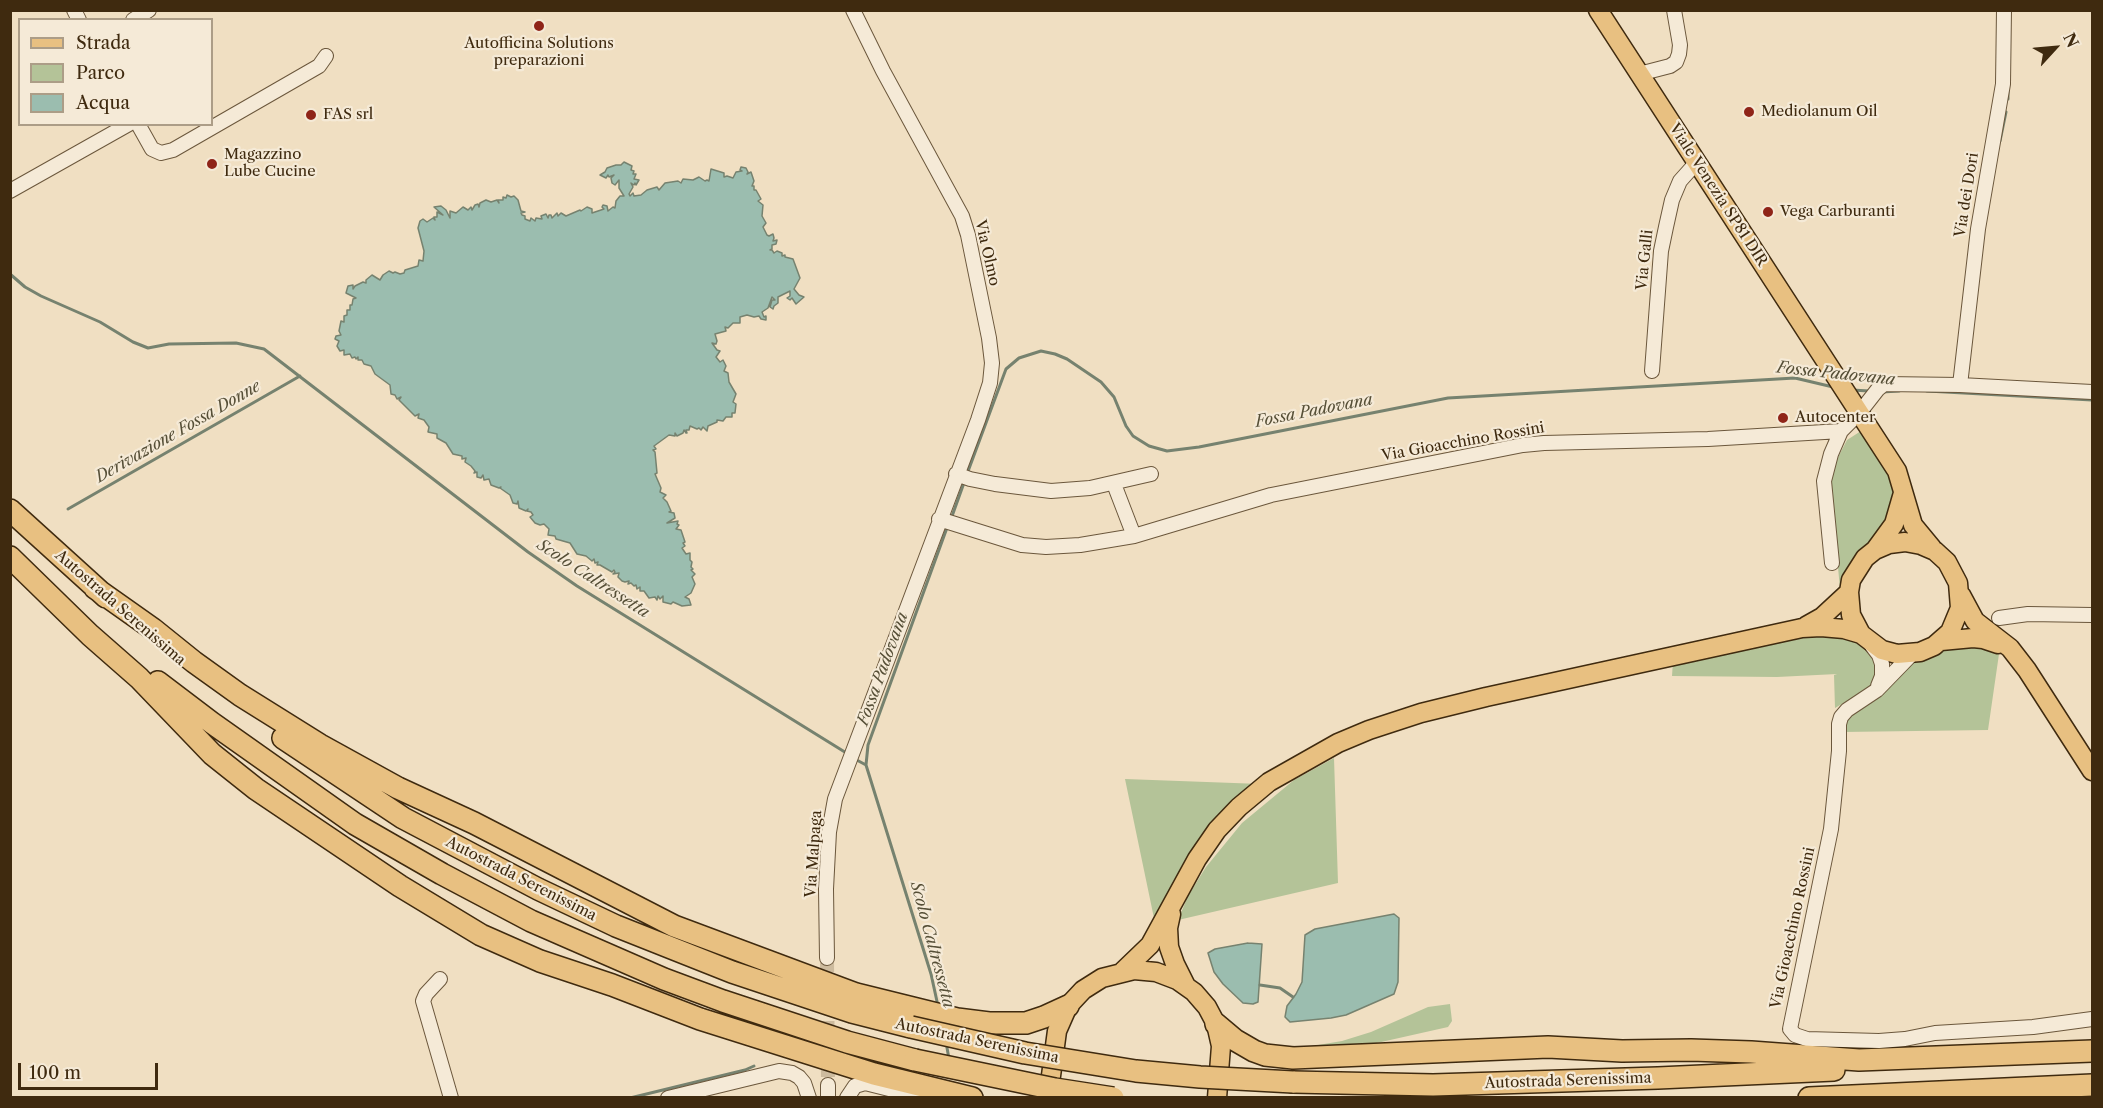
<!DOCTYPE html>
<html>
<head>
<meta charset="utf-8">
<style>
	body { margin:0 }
	#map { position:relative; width:2103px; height:1108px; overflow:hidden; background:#f0dfc2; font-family:"Libre Caslon Text",serif }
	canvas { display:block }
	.frame { position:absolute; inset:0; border:12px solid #3f2a0f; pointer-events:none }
	.legend { position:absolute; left:18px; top:18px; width:195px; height:108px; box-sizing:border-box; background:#f5ead7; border:2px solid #ac9d87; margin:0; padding:8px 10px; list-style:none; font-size:18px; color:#3f2a0f }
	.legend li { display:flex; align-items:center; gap:12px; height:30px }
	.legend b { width:30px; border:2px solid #ac9d87 }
	.north { position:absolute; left:2025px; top:18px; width:60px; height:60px; -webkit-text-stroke:4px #f5ead7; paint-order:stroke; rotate:64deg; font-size:16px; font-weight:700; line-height:24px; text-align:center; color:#3f2a0f }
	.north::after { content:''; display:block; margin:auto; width:21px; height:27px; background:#3f2a0f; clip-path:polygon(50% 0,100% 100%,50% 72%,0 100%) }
	.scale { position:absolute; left:18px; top:1063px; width:140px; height:27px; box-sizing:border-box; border:3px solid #3f2a0f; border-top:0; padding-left:8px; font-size:18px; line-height:21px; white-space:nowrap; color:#3f2a0f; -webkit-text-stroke:4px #f5ead7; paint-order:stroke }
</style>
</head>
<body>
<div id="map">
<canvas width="2103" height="1108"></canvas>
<div class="frame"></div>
<ul class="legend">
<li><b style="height:8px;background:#e8c081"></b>Strada</li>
<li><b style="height:16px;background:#b4c398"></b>Parco</li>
<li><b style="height:16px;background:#9bbdaf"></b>Acqua</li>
</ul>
<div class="north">N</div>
<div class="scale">100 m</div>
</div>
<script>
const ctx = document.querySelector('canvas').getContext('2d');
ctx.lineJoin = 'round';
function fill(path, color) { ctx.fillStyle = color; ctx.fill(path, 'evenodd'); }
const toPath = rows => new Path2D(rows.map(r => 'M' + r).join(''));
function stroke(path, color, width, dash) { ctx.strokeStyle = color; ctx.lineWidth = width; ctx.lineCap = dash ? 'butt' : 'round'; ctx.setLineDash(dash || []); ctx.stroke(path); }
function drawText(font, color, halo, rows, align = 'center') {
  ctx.font = font + ' "Libre Caslon Text",serif'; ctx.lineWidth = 4.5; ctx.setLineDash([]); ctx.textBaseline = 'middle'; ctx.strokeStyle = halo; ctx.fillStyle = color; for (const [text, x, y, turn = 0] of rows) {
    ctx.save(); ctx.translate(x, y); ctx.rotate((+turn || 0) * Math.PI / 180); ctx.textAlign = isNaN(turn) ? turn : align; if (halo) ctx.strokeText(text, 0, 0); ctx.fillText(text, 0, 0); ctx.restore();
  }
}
fill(toPath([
	[1861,431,1895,471,1898,505,1840,589,1831,490,1832,476,1833,467,1847,440],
	[1837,630,1874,652,1880,667,1871,687,1835,708,1834,675,1837,674,1777,677,1672,676,1673,661],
	[1962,641,1994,648,1999,654,1988,730,1843,732,1843,722,1906,662],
	[1334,758,1338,883,1178,920,1188,896,1206,867,1242,823,1294,780],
	[1125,779,1261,784,1155,923],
	[1450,1004,1452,1021,1448,1027,1359,1047,1306,1047,1342,1041,1371,1032,1428,1007]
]), '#b4c398');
const water = toPath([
	[624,162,632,166,631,170,634,171,633,174,636,174,634,179,639,180,636,185,635,183,634,185,631,183,633,187,629,194,630,196,633,193,634,196,641,195,647,190,657,187,659,190,665,183,678,181,681,183,683,179,693,180,699,177,705,181,707,180,709,181,711,169,724,173,724,177,727,176,733,178,736,172,742,171,740,170,741,167,746,168,748,172,747,174,751,172,754,181,752,186,754,186,754,190,756,190,761,199,758,201,763,205,762,216,766,223,763,227,767,235,769,236,773,234,774,238,773,241,777,240,776,244,772,245,772,249,770,250,772,250,774,253,777,251,782,253,782,256,785,255,785,257,793,259,800,278,794,289,799,295,804,297,796,304,792,298,790,300,787,298,790,296,790,291,778,297,778,303,774,306,773,309,770,307,772,300,775,300,772,297,768,308,762,312,764,317,766,316,766,320,761,319,759,316,754,317,747,315,740,317,740,323,733,323,728,328,725,327,726,331,715,334,717,341,716,344,712,343,717,350,720,351,716,357,720,362,723,360,726,366,724,371,728,373,729,382,736,394,733,402,736,404,735,413,732,413,732,417,726,417,723,421,717,420,717,422,708,426,707,431,703,427,701,430,699,428,697,429,690,426,689,430,686,430,687,433,686,433,684,430,683,433,677,436,675,433,675,436,669,435,654,446,656,449,653,450,655,452,657,473,655,474,661,488,660,492,666,495,663,498,667,502,671,511,669,512,674,513,675,518,667,523,678,521,677,524,679,525,676,529,681,530,685,542,683,543,685,546,682,548,686,554,690,553,690,560,692,562,691,567,693,569,691,570,695,574,692,577,695,584,691,593,685,597,689,599,691,605,682,606,673,602,671,604,663,602,663,596,660,599,658,596,657,600,655,597,649,598,644,591,640,591,640,587,637,589,636,585,634,586,631,583,628,584,629,581,625,582,622,581,618,577,619,573,613,574,615,572,614,570,612,572,600,565,597,565,598,562,595,563,594,559,592,561,586,556,577,554,570,543,556,539,555,536,548,535,549,529,544,524,540,525,535,523,530,517,533,515,531,512,527,511,528,509,526,511,519,508,518,501,517,504,513,503,510,495,500,488,501,487,499,488,491,485,489,479,484,480,483,475,481,478,477,477,477,472,474,473,475,471,471,466,465,462,466,458,462,459,462,456,453,454,446,443,437,438,437,434,428,432,429,427,424,420,418,418,419,414,415,416,399,400,401,397,397,399,395,395,391,394,390,385,375,374,371,366,364,364,362,360,358,360,358,357,356,359,355,357,352,358,350,354,344,355,344,350,340,351,337,346,339,341,335,339,336,336,341,335,339,331,341,321,344,322,344,316,347,315,347,310,350,310,350,305,352,305,353,299,356,298,346,293,348,286,353,285,353,289,355,286,363,282,366,283,366,280,372,275,380,280,383,275,389,271,393,273,395,272,400,274,404,273,405,270,418,266,419,260,423,261,424,251,418,228,420,221,423,219,427,222,433,218,435,220,434,217,437,217,437,212,443,215,434,207,441,206,446,210,450,218,450,211,456,213,463,207,468,210,471,207,472,210,475,205,478,204,479,207,480,203,486,200,491,202,497,200,499,203,498,200,503,200,503,197,506,198,507,195,511,197,514,196,518,200,521,211,525,212,521,213,522,215,525,216,525,219,530,221,531,218,535,221,536,218,542,219,541,216,546,214,548,218,549,215,551,215,552,218,557,213,558,216,561,213,566,216,580,210,581,211,587,207,592,209,592,213,604,209,602,207,603,205,607,206,608,211,613,207,615,208,616,201,620,196,624,196,619,188,619,180,615,185,612,183,611,178,614,175,609,177,608,175,606,178,600,175,605,172,607,168,616,165,621,165,624,162],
	[1394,914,1399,918,1398,982,1394,994,1346,1015,1331,1018,1290,1022,1285,1017,1287,1006,1296,994,1302,982,1305,935,1315,929,1394,914],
	[1248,943,1262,944,1258,1002,1253,1004,1243,1003,1223,984,1214,972,1208,953,1215,949,1248,943]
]);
fill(water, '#9bbdaf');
stroke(water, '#76826f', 1.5);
stroke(toPath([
	[2008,99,2008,90],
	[2000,141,2006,112],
	[10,274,25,287,41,296,100,322,133,342,148,348,169,344,236,343,264,349,528,552,577,586,848,754],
	[1852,390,1869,391],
	[1927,391,2092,400],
	[1882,392,1899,391],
	[967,474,1006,369,1019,358,1041,351,1055,354,1067,359,1101,382,1114,397,1126,426,1133,436,1149,446,1167,451,1199,447,1448,398,1795,378,1833,387],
	[68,509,300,376],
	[951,519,965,480],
	[853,758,866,765,931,974,938,1006],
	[866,765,868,745,948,525],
	[1260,985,1280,988,1293,997],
	[946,1042,949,1059],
	[630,1098,745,1070,754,1066]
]), '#76826f', 3);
stroke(toPath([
	[827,958,828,1085]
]), '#cdbb9e', 14, [14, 7]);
const minor = toPath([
	[74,10,79,20],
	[133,20,149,10],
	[1639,74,1670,66,1676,62,1679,54,1680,45,1674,10],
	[138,124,152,149,161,153,173,150,319,66,326,56],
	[10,191,129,124],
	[1652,371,1661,251,1666,227,1672,200,1680,181,1697,162],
	[1960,385,1978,229,2003,84,2004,10],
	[956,474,970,479,995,484,1051,491,1090,488,1151,474],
	[1114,484,1134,536],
	[939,519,1022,545,1046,547,1080,545,1134,536,1271,495,1523,445,1544,443,1708,439,1841,431,1860,412,1878,389,1884,384,1960,385,2092,392],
	[1832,563,1824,481,1831,454,1841,431],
	[1999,618,2028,614,2092,615],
	[1872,646,1879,655,1882,664,1882,676,1878,686],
	[1912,654,1877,690,1847,710,1841,717,1839,724,1839,751,1831,829,1790,1029,1795,1035,1807,1039,1879,1041,1905,1039,1935,1033,2033,1027,2092,1019],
	[827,958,826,889,829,832,835,799,978,420,990,383,992,363,989,338,968,235,962,216,883,71,853,10],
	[440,979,426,994,423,1001,451,1098],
	[828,1085,828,1098],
	[668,1098,779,1071,792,1073,799,1077,804,1083,809,1098],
	[847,1098,855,1086,865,1083,925,1098]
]);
const major = toPath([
	[1598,10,1897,471,1913,525,1932,548],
	[1875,550,1894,524,1903,493],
	[1961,595,1975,621,2010,648,2027,670,2092,771],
	[1806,626,1822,617,1849,592],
	[1941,641,1973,638,1983,639,1998,644],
	[1171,914,1168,928,1169,947,1175,964,1186,986],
	[1123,971,1150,945,1197,859,1217,830,1239,807,1269,782,1338,743,1369,730,1421,713,1486,697,1802,628,1821,627,1844,629,1861,634,1882,650,1897,654,1920,652,1934,646,1950,632,1960,608,1958,583,1947,562,1935,551,1921,545,1905,542,1889,544,1875,550,1865,558,1851,580,1849,592,1851,615,1861,634],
	[1048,1098,1057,1031,1068,1006,1083,990,1102,978,1134,970,1156,972,1177,980,1194,992,1207,1007,1216,1024,1221,1046,1217,1098]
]);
const highway = toPath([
	[10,510,106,597],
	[10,557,90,635,139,678,212,754,256,789,400,886,481,935,540,961,612,985,700,1019,874,1074,972,1098],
	[95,588,153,629,194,662,240,695,320,745,398,788,474,823,674,926,856,994,957,1019,989,1023,1026,1023,1044,1017,1068,1006],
	[158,682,212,723,355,824,442,874,531,921,664,979,723,1001,847,1042,915,1060],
	[283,738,403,818,538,889,616,926,732,972,852,1012,911,1027],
	[1216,1024,1235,1040,1254,1051,1265,1055,1293,1058,1548,1047,1622,1051,1691,1050,1751,1052,1859,1060,2092,1051],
	[1293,1082,1433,1085,1658,1078,1834,1070],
	[1809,1098,2092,1085]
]);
stroke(minor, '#6b573c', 16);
stroke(major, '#3f2a0f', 21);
stroke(highway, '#3f2a0f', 24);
stroke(minor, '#f5ead7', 14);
stroke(major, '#e8c081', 18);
stroke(highway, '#e8c081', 21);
const highwayBridge = toPath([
	[911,1027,1025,1053,1136,1071,1200,1077,1293,1082],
	[915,1060,1055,1089,1113,1098]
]);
stroke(highwayBridge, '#3f2a0f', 24, []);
stroke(highwayBridge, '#e8c081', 21);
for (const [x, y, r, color] of [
	[539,26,6,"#8f2418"],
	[1749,112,6,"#8f2418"],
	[311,115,6,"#8f2418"],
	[212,164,6,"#8f2418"],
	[1768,212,6,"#8f2418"],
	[1783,418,6,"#8f2418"]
]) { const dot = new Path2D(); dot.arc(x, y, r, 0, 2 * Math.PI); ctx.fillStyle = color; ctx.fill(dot); stroke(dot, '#f5ead7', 2); }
drawText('15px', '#3f2a0f', '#f5ead7', [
	["Autofficina Solutions",539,44,"center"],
	["preparazioni",539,61,"center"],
	["Mediolanum Oil",1761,112],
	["FAS srl",323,115],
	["Magazzino",224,155],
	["Lube Cucine",224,172],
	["Vega Carburanti",1780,212],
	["Autocenter",1795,418]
], 'left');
drawText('15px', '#3f2a0f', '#f5ead7', [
	["Viale Venezia SP81 DIR",1718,195,57],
	["Via dei Dori",1967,195,-81],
	["Via Olmo",987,253,77],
	["Via Galli",1645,260,-84],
	["Via Gioacchino Rossini",1463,442,-10],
	["Autostrada Serenissima",120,608,41],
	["Via Malpaga",814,854,-86],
	["Autostrada Serenissima",521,879,27],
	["Via Gioacchino Rossini",1793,928,-78],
	["Autostrada Serenissima",977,1041,12],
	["Autostrada Serenissima",1568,1081,-2]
]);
drawText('italic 16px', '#564f37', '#f5ead7', [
	["Fossa Padovana",1836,374,6],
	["Fossa Padovana",1314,411,-11],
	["Derivazione Fossa Donne",178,432,-30],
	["Scolo Caltressetta",593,579,33],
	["Fossa Padovana",883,669,-70],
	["Scolo Caltressetta",932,945,75]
]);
</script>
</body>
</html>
